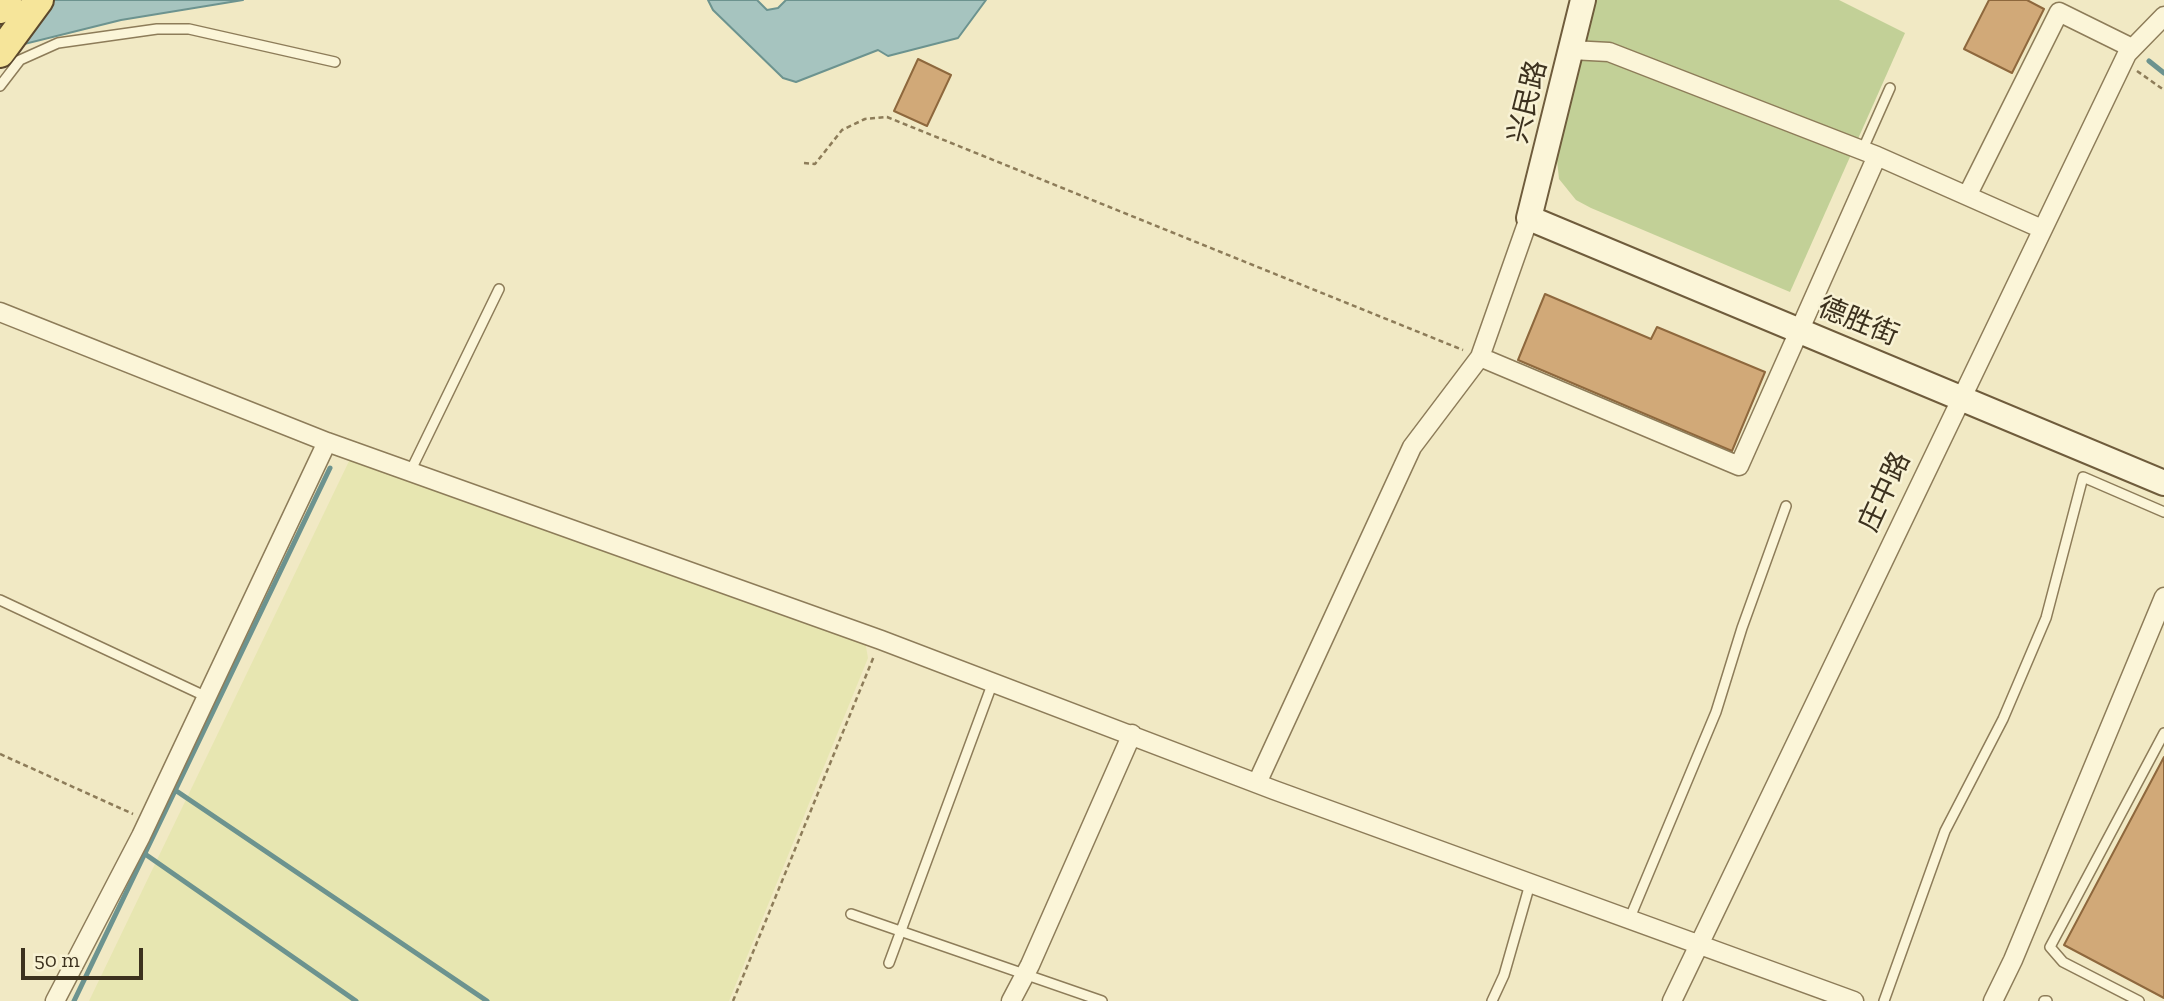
<!DOCTYPE html>
<html>
<head>
<meta charset="utf-8">
<style>
	body { margin:0 }
	#map { position:relative; width:2164px; height:1001px; overflow:hidden; background:#f1e9c4; font-family:"Zilla Slab",serif }
	canvas { display:block }
	.scale { position:absolute; left:21px; top:948px; width:122px; height:32px; box-sizing:border-box; border:4px solid #3c311e; border-top:0; padding-left:9px; font-size:21px; line-height:24px; white-space:nowrap; color:#3c311e; -webkit-text-stroke:5px #f8f2d4; paint-order:stroke }
</style>
</head>
<body>
<div id="map">
<canvas width="2164" height="1001"></canvas>
<div class="scale">50 m</div>
</div>
<script>
const ctx = document.querySelector('canvas').getContext('2d');
ctx.lineJoin = 'round';
function fill(path, color) { ctx.fillStyle = color; ctx.fill(path, 'evenodd'); }
const toPath = rows => new Path2D(rows.map(r => 'M' + r).join(''));
function stroke(path, color, width, dash) { ctx.strokeStyle = color; ctx.lineWidth = width; ctx.lineCap = dash ? 'butt' : 'round'; ctx.setLineDash(dash || []); ctx.stroke(path); }
function drawText(font, color, halo, rows, align = 'center') {
  ctx.font = font + ' "Zilla Slab","Noto Sans SC",serif'; ctx.lineWidth = 5; ctx.setLineDash([]); ctx.textBaseline = 'middle'; ctx.strokeStyle = halo; ctx.fillStyle = color; for (const [text, x, y, turn = 0] of rows) {
    ctx.save(); ctx.translate(x, y); ctx.rotate((+turn || 0) * Math.PI / 180); ctx.textAlign = isNaN(turn) ? turn : align; if (halo) ctx.strokeText(text, 0, 0); ctx.fillText(text, 0, 0); ctx.restore();
  }
}
fill(toPath([
	[351,457,865,641,868,658,729,1001,89,1001]
]), '#e7e6b1');
fill(toPath([
	[1589,0,1839,0,1905,33,1790,292,1591,208,1576,200,1559,179,1557,160]
]), '#c2d097');
const water = toPath([
	[0,0,243,0,121,20,0,50,0,0],
	[708,0,757,0,767,10,778,8,786,0,986,0,958,38,888,56,878,50,796,82,783,78,713,10,708,0]
]);
fill(water, '#a6c4bf');
stroke(water, '#6c938f', 2);
stroke(toPath([
	[2149,61,2164,73],
	[175,790,487,1001],
	[145,854,356,1001],
	[74,1001,330,468]
]), '#6c938f', 5);
const building = toPath([
	[1989,0,2027,0,2044,9,2012,73,1964,49,1989,0],
	[918,59,951,75,927,126,894,111,918,59],
	[1545,294,1651,339,1657,327,1765,372,1732,451,1518,360,1545,294],
	[2164,757,2164,998,2064,945,2164,757]
]);
fill(building, '#d1a978');
stroke(building, '#8e683d', 2);
const lane = toPath([
	[0,86,20,60,58,43,157,29,189,29,335,62],
	[1862,151,1890,88],
	[410,472,499,289],
	[0,600,207,697],
	[851,914,1102,1001],
	[1629,920,1716,712,1742,628,1786,506],
	[889,963,993,682],
	[1492,1001,1504,975,1530,884],
	[1884,1001,1945,831,2003,719,2046,618,2083,477,2164,512],
	[2044,1001,2047,1001],
	[2139,1001,2063,962,2050,947,2164,733]
]);
const street = toPath([
	[1571,50,1609,52,1877,156,2042,229],
	[1968,194,2059,12,2132,48],
	[0,312,327,442],
	[1480,357,1739,466,1877,156],
	[1257,783,1412,447,1480,357,1529,218],
	[55,1001,141,836,327,442,881,640,1274,790,1854,1001],
	[1011,1001,1030,965,1132,734],
	[1672,1001,2127,54,2164,16],
	[1993,1001,2013,960,2164,597]
]);
const secondary = toPath([
	[1583,0,1529,218,2164,483]
]);
const primary = toPath([
	[0,9,7,0],
	[0,53,39,0]
]);
stroke(lane, '#8d7c59', 12);
stroke(street, '#8d7c59', 21);
stroke(secondary, '#6f5c3c', 28);
stroke(primary, '#5b482d', 32);
stroke(toPath([
	[2137,71,2164,90],
	[804,163,815,164,842,130,865,119,887,117,1463,350],
	[0,754,133,814],
	[733,1001,874,656]
]), '#8d7c59', 2.5, [5, 3.5]);
stroke(lane, '#fbf5d8', 9);
stroke(street, '#fbf5d8', 18);
stroke(secondary, '#fbf5d8', 24);
stroke(primary, '#f6e59a', 28);
drawText('28px', '#3c311e', '#f8f2d4', [
	["兴民路",1528,102,-76],
	["德胜街",1858,322,22],
	["庄中路",1885,492,-65]
]);
</script>
</body>
</html>
